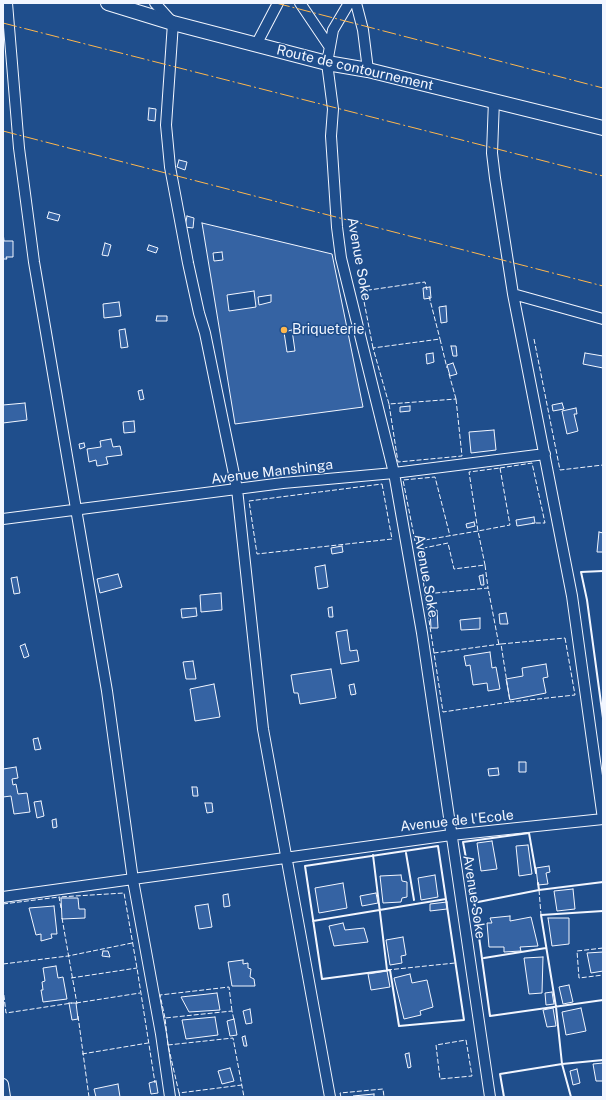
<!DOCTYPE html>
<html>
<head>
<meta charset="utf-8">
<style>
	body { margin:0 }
	#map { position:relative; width:606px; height:1100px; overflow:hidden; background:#1f4e8c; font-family:"Public Sans",sans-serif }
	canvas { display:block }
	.frame { position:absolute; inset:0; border:4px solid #f2f6ff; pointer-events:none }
</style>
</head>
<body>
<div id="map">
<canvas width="606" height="1100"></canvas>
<div class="frame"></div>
</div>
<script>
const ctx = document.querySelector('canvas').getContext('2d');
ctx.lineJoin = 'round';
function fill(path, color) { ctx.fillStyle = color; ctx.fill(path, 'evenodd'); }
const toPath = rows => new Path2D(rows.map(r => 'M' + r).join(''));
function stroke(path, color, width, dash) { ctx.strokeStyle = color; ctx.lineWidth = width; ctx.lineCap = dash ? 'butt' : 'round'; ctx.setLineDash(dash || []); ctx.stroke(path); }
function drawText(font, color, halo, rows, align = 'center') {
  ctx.font = font + ' "Public Sans",sans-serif'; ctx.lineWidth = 3; ctx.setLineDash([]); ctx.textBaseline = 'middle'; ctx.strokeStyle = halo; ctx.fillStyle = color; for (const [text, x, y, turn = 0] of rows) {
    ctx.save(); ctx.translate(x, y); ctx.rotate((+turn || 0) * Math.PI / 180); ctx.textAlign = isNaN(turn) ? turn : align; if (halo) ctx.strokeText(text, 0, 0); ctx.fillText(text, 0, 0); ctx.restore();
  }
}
const building = toPath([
	[149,108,156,109,155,121,148,120,149,108],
	[179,160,187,162,185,170,177,167,179,160],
	[49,212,60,215,58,221,47,218,49,212],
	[187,216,194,218,193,228,185,227,187,216],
	[202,223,332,254,363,407,235,424,202,223],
	[3,232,4,241,13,241,13,257,6,257,7,259,3,259,3,232],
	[105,243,111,245,108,256,102,255,105,243],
	[149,245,158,248,156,253,147,250,149,245],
	[222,252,223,260,214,261,213,253,222,252],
	[430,287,431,298,424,299,423,288,430,287],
	[254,291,256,307,229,311,227,295,254,291],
	[271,295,271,302,259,305,258,297,271,295],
	[119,302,121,316,104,318,103,304,119,302],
	[446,306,447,322,441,323,439,307,446,306],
	[157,316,167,316,167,321,156,321,157,316],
	[125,329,128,347,121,348,119,330,125,329],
	[292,330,295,351,287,352,284,332,292,330],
	[451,346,456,346,457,356,453,356,451,346],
	[433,353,434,362,427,364,426,354,433,353],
	[585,353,603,356,603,368,583,364,585,353],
	[453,363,457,374,450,376,447,365,453,363],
	[142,390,144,399,140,400,138,391,142,390],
	[25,403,27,420,3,423,3,405,25,403],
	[562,403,564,409,553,411,552,405,562,403],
	[410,406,410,411,400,412,400,407,410,406],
	[576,408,577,414,574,414,578,431,567,434,562,411,576,408],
	[134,421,135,432,124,433,123,422,134,421],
	[494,430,496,450,471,453,469,432,494,430],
	[111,439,113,447,120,446,122,455,106,457,108,464,97,466,96,460,89,462,87,449,101,447,100,441,111,439],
	[84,443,85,447,80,449,79,444,84,443],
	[534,517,535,523,517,526,516,520,534,517],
	[474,522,475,526,467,528,466,524,474,522],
	[599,532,603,533,603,556,603,552,597,552,599,532],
	[342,546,343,552,332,554,331,548,342,546],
	[325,565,328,587,318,589,315,567,325,565],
	[118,574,122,587,100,593,97,579,118,574],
	[483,575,484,585,481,585,479,576,483,575],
	[17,577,20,593,14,594,11,578,17,577],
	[221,593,222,610,201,612,200,595,221,593],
	[332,607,333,617,329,617,328,608,332,607],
	[196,608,197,616,182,618,181,609,196,608],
	[430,610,437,610,438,628,431,628,430,610],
	[506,613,508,624,500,624,499,614,506,613],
	[480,618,480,629,461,630,460,620,480,618],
	[347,630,350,651,357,650,359,661,341,664,336,632,347,630],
	[25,644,29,656,24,658,20,646,25,644],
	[490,652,492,668,496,667,500,689,488,691,487,683,473,685,470,665,466,666,464,656,490,652],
	[193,661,196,679,186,679,183,662,193,661],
	[546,664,548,677,543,678,546,693,510,700,506,679,523,676,522,668,546,664],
	[331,669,336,698,300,704,298,693,294,693,291,675,331,669],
	[214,684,220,717,195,721,190,689,214,684],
	[354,684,356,694,351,695,349,685,354,684],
	[38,738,41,749,35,750,33,739,38,738],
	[519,762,526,762,526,772,519,772,519,762],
	[16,767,18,778,12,779,13,785,16,784,18,794,27,793,30,812,14,814,11,796,3,797,3,769,16,767],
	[498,768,499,775,489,776,488,769,498,768],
	[192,787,197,787,198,796,193,796,192,787],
	[41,801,44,816,37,818,34,802,41,801],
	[205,803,212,803,213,812,207,813,205,803],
	[56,819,57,827,53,828,52,820,56,819],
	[492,841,497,869,481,871,477,843,492,841],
	[528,845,532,874,519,876,516,846,528,845],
	[549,866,550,872,546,873,548,884,538,885,536,868,549,866],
	[401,875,402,881,407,882,407,897,402,898,401,902,383,903,380,876,401,875],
	[435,875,438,897,421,900,418,878,435,875],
	[343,883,347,908,319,913,315,888,343,883],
	[573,889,575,909,557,911,554,891,573,889],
	[376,893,378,903,362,906,360,896,376,893],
	[228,894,230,906,224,907,223,895,228,894],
	[61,898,78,898,79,909,85,909,85,918,62,919,61,898],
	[447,902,447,909,430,911,430,904,447,902],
	[208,904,212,927,199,929,195,906,208,904],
	[54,906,57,934,51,934,52,938,41,941,41,934,36,935,29,908,54,906],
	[510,916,510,921,531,917,538,946,520,947,521,951,504,952,504,947,489,947,487,923,492,923,490,918,510,916],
	[548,918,569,918,569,944,552,946,548,918],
	[343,923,345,930,364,928,368,942,334,946,329,926,343,923],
	[403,937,406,955,401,956,402,963,390,965,386,940,403,937],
	[103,951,108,951,110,957,102,956,103,951],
	[603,952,603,971,591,973,587,953,603,952],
	[543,957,542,993,529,994,524,958,543,957],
	[243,960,243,964,248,963,248,968,251,969,250,977,254,979,255,986,232,986,228,962,243,960],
	[56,966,58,978,63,977,67,999,43,1002,41,990,43,990,42,982,45,981,43,968,56,966],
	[387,971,390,987,371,990,368,974,387,971],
	[410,974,412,983,427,980,433,1007,420,1011,421,1015,404,1019,394,978,410,974],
	[569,985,573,1002,563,1004,559,987,569,985],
	[552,992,554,1004,546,1005,545,993,552,992],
	[217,993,220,1010,189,1012,181,997,217,993],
	[69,1003,76,1003,78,1019,72,1020,69,1003],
	[553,1008,556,1026,547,1027,543,1010,553,1008],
	[581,1008,586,1031,566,1035,562,1012,581,1008],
	[250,1009,252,1023,246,1024,243,1011,250,1009],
	[215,1017,218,1035,186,1039,182,1020,215,1017],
	[234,1019,237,1035,230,1036,227,1021,234,1019],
	[245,1036,247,1046,244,1046,242,1037,245,1036],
	[409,1053,411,1067,408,1068,405,1054,409,1053],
	[603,1063,603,1081,596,1081,593,1064,603,1063],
	[230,1068,234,1081,222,1084,218,1071,230,1068],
	[577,1069,580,1083,573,1085,570,1071,577,1069],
	[156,1081,158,1093,151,1094,149,1083,156,1081],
	[118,1084,120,1097,96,1097,94,1089,118,1084],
	[374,1094,374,1097,353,1097,353,1096,374,1094]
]);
fill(building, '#3563a3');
stroke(building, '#f2f6ff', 1);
const street = toPath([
	[7,3,19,148,34,262,107,691,133,880,161,1034,170,1097],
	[155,3,173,23,166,125,170,167,188,263,199,313,205,333,237,489,263,729,330,1097],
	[300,3,329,46],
	[349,3,333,30,327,63,333,109,331,136,337,227,341,258,394,473,422,633,490,1097],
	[356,3,363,30,368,70],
	[256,45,278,3],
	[494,100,492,153,495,178,513,294,572,596,603,819],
	[513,294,603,319],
	[3,519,283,483,394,473,545,454],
	[3,897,451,835,603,819],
	[3,1084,5,1097]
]);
const secondary = toPath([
	[108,3,173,23,327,63,368,70,603,128]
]);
stroke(street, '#f2f6ff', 12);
stroke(secondary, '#f2f6ff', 16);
stroke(street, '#1f4e8c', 10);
stroke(secondary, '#1f4e8c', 14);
stroke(toPath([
	[429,296,440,339],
	[534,339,560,470,603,465],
	[373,348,362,291,425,282,427,290],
	[449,374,456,399],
	[456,399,462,456,398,462,389,404,456,399],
	[389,404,373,348,440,339,447,368],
	[500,468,510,525,478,531,469,472,500,468],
	[500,468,532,463,545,523,532,523],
	[382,484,392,539,257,554,249,501,382,484],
	[415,541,403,480,435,477,450,536],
	[419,549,419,541,478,531,485,565],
	[425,594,419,549,448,543,454,569,485,565,488,588],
	[565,638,575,695,510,702,501,644,565,638],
	[501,644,434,653,443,712,510,702],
	[434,653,425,594,488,588,499,645],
	[539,890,541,915],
	[3,904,59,897],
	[61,908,59,897,124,893,137,968,155,1083],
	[62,918,77,1004],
	[603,948,577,951,579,978,603,975],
	[3,964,68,956,132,943],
	[387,970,455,963],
	[71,978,137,968],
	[3,988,6,1013,72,1003],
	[76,1003,140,993],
	[78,1016,89,1097],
	[165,1018,160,995,229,987,232,1011],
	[466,1040,472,1076,440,1079,436,1045,466,1040],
	[168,1045,165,1018,232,1011,234,1020],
	[82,1054,148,1043],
	[179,1093,168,1045,233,1038,244,1097],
	[180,1097,179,1093,242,1085],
	[341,1097,340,1093,383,1089,384,1097]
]), '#f2f6ff', 1, [5, 2]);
stroke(toPath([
	[603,571,581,572,587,600,603,718],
	[438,846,464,1020,399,1026,390,970,322,979,305,866,438,846],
	[406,853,414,900],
	[373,855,387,970],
	[536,873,529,833,463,842,474,901,490,1016,603,1000],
	[538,883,539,890,603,882],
	[478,902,539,890],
	[313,921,446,899],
	[484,958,546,948],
	[504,1097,500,1074,562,1064,603,1060],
	[571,1097,562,1064,556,1007,541,915,603,911]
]), '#f2f6ff', 2);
stroke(toPath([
	[276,3,603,88],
	[3,23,603,176],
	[3,131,603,286]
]), '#ffb74d', 1, [14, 3, 2, 3]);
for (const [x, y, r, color] of [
	[284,330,4,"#ffb74d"]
]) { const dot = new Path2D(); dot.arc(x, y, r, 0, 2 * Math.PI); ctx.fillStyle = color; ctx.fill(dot); stroke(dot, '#1f4e8c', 1.5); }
drawText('14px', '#f2f6ff', '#1f4e8c', [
	["Route de contournement",355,68,13],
	["Avenue Soke",359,259,80],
	["Avenue Manshinga",272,472,-7],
	["Avenue Soke",426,576,80],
	["Avenue de l'Ecole",457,821,-6],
	["Avenue Soke",474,897,81]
]);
drawText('14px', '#f2f6ff', '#1f4e8c', [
	["Briqueterie",292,330]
], 'left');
</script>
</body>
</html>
